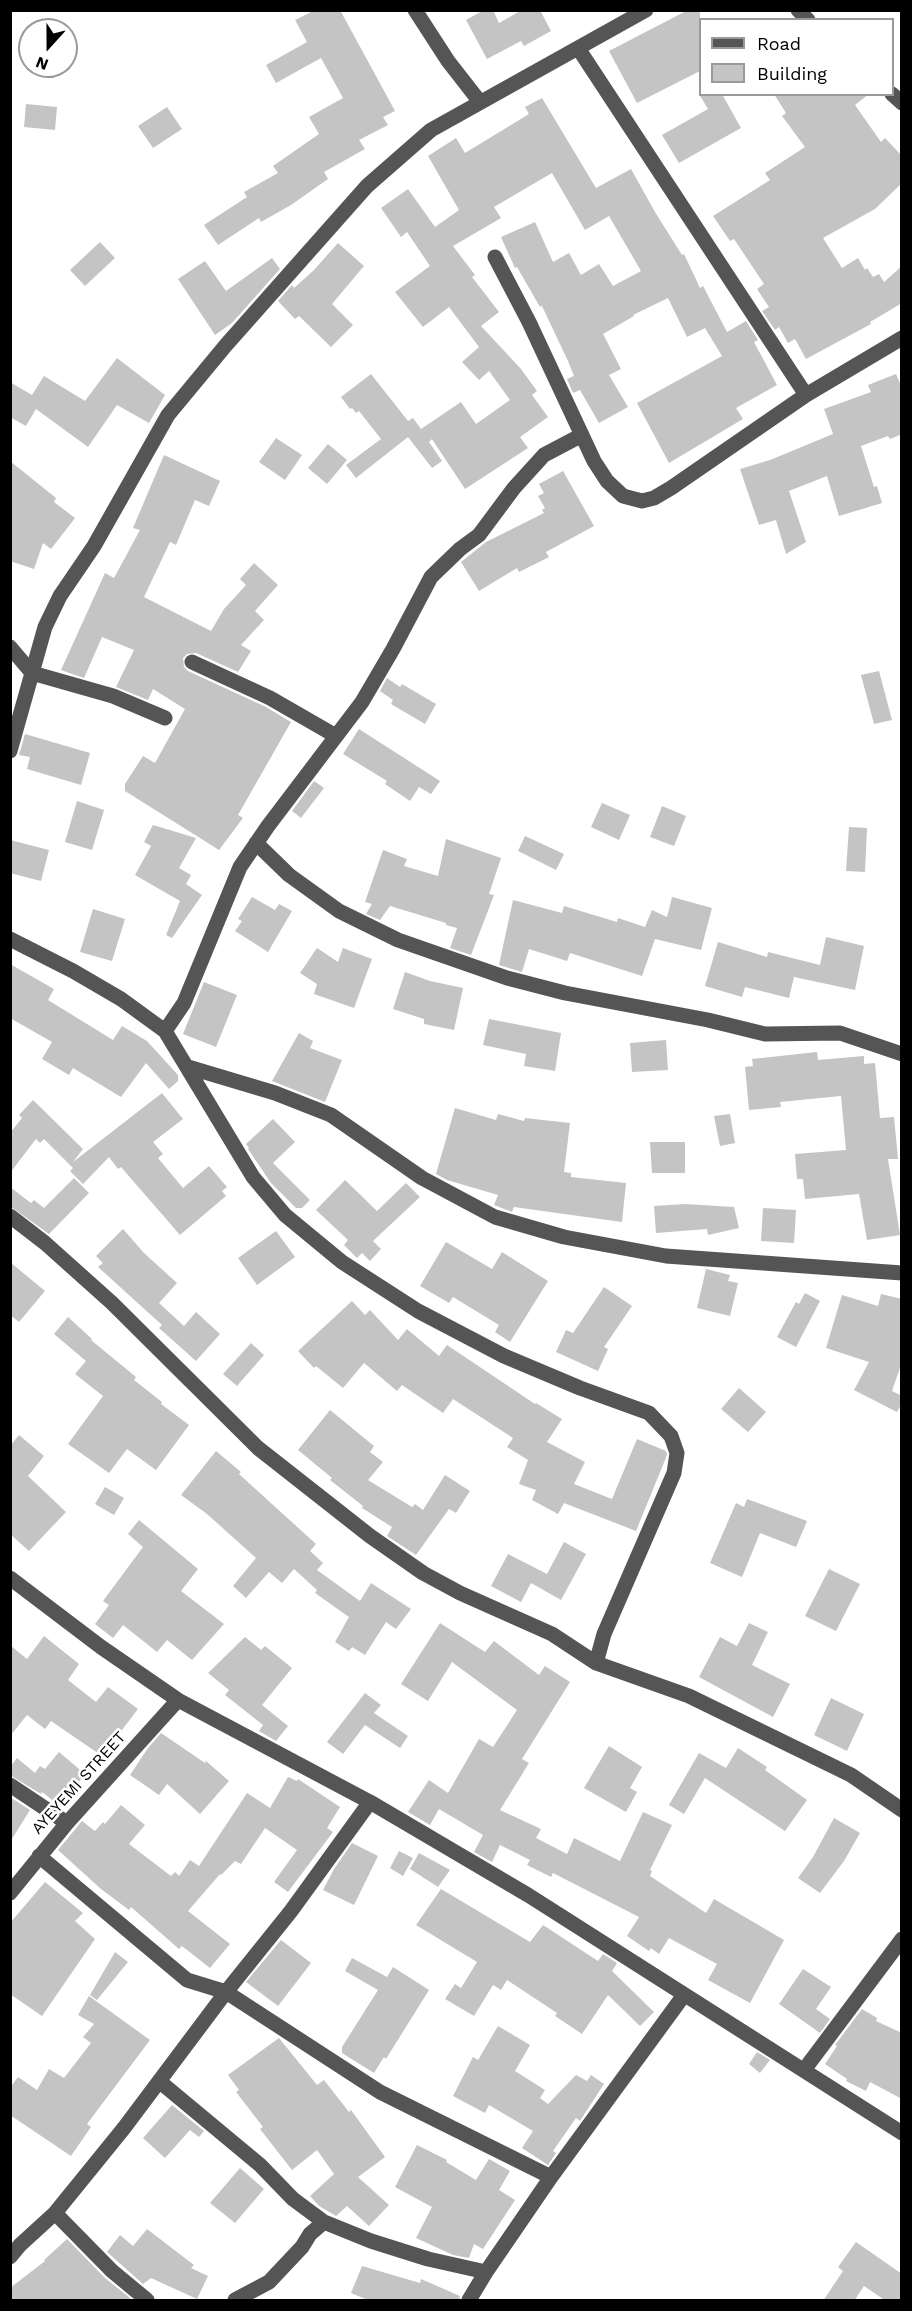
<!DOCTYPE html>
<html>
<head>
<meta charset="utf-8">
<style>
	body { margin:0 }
	#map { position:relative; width:912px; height:2311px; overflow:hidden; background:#fff; font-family:"Work Sans",sans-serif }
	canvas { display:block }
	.frame { position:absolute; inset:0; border:12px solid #000; pointer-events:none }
	.legend { position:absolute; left:699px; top:18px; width:195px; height:78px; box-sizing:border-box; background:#fff; border:2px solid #999; margin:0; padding:8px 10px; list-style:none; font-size:18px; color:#000 }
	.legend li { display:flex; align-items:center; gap:12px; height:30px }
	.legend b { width:30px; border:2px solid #999 }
	.north { position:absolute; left:18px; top:18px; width:60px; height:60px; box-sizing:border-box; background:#fff; border:2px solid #999; border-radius:50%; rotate:201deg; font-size:16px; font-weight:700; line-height:24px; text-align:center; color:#000 }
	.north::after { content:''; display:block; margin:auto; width:21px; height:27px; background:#000; clip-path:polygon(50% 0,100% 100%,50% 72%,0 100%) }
</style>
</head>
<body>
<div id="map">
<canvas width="912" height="2311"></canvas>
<div class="frame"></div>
<ul class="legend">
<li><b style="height:8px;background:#555"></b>Road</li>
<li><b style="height:16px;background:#c4c4c4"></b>Building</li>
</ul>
<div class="north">N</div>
</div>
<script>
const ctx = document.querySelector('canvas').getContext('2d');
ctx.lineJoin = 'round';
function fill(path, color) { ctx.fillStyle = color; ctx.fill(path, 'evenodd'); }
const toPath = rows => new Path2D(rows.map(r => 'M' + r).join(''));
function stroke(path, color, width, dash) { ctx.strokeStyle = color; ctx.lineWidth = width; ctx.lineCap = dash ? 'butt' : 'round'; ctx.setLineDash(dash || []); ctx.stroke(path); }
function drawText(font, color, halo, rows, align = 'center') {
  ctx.font = font + ' "Work Sans",sans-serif'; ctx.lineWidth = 5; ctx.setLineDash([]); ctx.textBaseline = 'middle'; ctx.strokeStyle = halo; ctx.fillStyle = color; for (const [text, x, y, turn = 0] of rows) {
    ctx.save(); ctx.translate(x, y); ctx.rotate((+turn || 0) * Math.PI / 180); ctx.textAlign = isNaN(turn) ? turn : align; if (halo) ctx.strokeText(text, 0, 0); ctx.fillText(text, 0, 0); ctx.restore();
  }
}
fill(toPath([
	[315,10,340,10,395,111,383,117,388,125,359,140,365,149,324,172,328,179,291,205,261,222,259,218,218,245,204,225,247,197,244,192,278,173,273,166,319,134,309,117,343,98,321,58,276,83,266,65,307,42,295,20],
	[484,10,493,10,499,23,522,10,540,10,551,31,524,46,521,41,487,59,466,20],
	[688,10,700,10,700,71,637,103,609,51],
	[699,94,722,94,741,128,679,163,662,135,708,109],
	[774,94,869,94,855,105,881,142,885,138,902,156,902,183,875,209,823,238,842,268,858,258,865,270,867,268,873,277,879,274,884,282,902,266,902,303,870,322,871,324,806,359,795,339,788,343,779,327,775,330,762,311,769,307,757,289,764,284,734,239,730,241,713,216,770,180,765,173,805,147,782,116,786,113],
	[542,98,596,188,631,169,655,212,682,255,684,254,700,288,703,286,727,332,746,321,758,340,754,342,777,385,736,408,743,419,669,463,637,403,722,356,705,328,687,337,668,298,633,315,634,316,603,334,621,369,609,375,628,407,599,423,580,390,573,393,567,379,574,376,568,361,542,306,540,307,517,267,515,268,501,237,535,222,553,262,569,253,581,275,599,264,613,286,641,271,609,216,585,230,552,173,494,207,501,218,453,246,475,275,472,277,499,312,481,326,521,369,537,391,532,395,548,417,520,437,528,448,465,489,432,439,429,442,442,461,432,468,408,437,356,478,346,465,381,439,359,411,356,413,352,408,350,409,341,397,371,374,408,421,413,418,421,429,461,402,476,424,510,400,489,371,479,380,462,362,479,347,449,307,423,327,395,292,430,266,407,232,401,237,381,208,408,189,435,227,459,210,428,156,456,138,465,153,529,114,525,107],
	[26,104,57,107,55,130,24,127],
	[167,107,182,129,153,148,138,126],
	[100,242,115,258,85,286,70,270],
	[338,243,364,266,332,304,353,325,331,347,299,316,295,319,278,301,292,285,294,288,314,270],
	[272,258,280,269,232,323,215,335,178,279,205,261,226,291],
	[117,358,165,395,149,423,117,405,88,447,36,409,26,426,10,417,10,382,32,395,44,376,85,401],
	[896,374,902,388,902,434,890,439,888,436,861,446,874,487,877,486,882,503,839,516,827,476,789,491,806,542,786,554,776,520,759,525,740,469,770,460,833,434,824,409,871,392,868,385],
	[276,438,302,455,285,480,259,462],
	[328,444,347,460,327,484,308,468],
	[164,455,220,481,209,506,195,500,176,545,170,542,144,597,211,631,224,609,246,585,240,579,254,563,278,585,255,611,264,620,241,645,251,651,238,672,196,653,187,654,183,658,184,667,188,671,266,707,291,722,238,815,243,818,219,850,125,791,125,784,143,756,155,763,185,709,153,689,148,700,116,687,134,650,102,637,84,678,61,670,105,573,114,578,140,530,133,528],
	[10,461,56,498,54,502,75,518,51,549,43,543,34,569,10,561],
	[563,471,594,526,546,552,549,557,519,572,517,568,479,591,461,562,486,542,544,513,542,510,545,508,538,496,544,493,539,484],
	[879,671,892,720,874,724,861,675],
	[387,678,400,687,402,684,436,704,425,724,391,704,393,700,380,691],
	[359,729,440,781,431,794,419,787,410,801,385,784,387,781,343,754],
	[25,734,90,753,81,785,27,769,30,757,19,755],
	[314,781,324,788,301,818,292,811],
	[77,801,104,810,92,850,65,842],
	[602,803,630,815,619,840,591,827],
	[662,806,686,816,674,846,650,837],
	[153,825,196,838,179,868,191,875,186,884,202,895,172,938,166,935,180,901,135,875,151,846,144,842],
	[849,827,867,828,865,872,846,871],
	[525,836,564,854,556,870,518,851],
	[446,839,501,858,489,894,494,895,471,955,450,948,457,928,446,925,446,923,390,906,380,920,366,914,372,904,365,902,383,850,407,859,404,866,438,876],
	[10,840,49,850,41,881,10,873],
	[252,897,275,910,279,904,292,911,268,952,235,931,242,921,238,919],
	[672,897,712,908,701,950,655,939,642,976,570,953,567,961,529,949,522,972,499,965,513,900,562,913,564,906,617,922,618,918,645,927,652,910,667,917],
	[93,909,125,919,112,961,80,952],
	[826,937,864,946,855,990,794,977,789,998,745,987,742,997,705,986,718,942,767,957,768,952,820,965],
	[317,948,338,962,343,948,372,959,354,1008,314,994,317,984,300,973],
	[10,964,54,989,48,1000,113,1040,122,1026,147,1041,178,1075,178,1081,169,1089,146,1063,121,1097,73,1068,69,1075,42,1059,52,1042,10,1018],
	[405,972,430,981,463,988,454,1030,424,1024,424,1019,393,1009],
	[204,982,237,995,216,1047,183,1034],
	[489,1019,561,1033,555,1071,524,1066,526,1054,483,1045],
	[299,1033,313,1041,310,1048,342,1060,325,1102,272,1081],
	[666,1040,668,1070,632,1072,630,1043],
	[817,1052,818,1060,864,1056,864,1064,875,1063,880,1118,894,1117,898,1159,888,1159,900,1235,867,1240,859,1194,805,1199,803,1179,797,1179,795,1154,846,1150,841,1096,780,1102,781,1107,749,1110,745,1067,753,1066,752,1059],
	[162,1093,183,1119,153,1142,163,1154,158,1158,183,1188,209,1166,227,1187,222,1191,226,1196,180,1235,121,1167,118,1169,109,1157,83,1184,70,1171,73,1168,44,1139,40,1143,36,1139,10,1173,10,1133,22,1118,19,1115,33,1100,83,1149,73,1162],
	[455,1108,496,1120,498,1114,524,1121,525,1118,570,1123,564,1172,571,1173,571,1177,626,1183,622,1222,514,1207,512,1212,494,1205,498,1195,447,1180,436,1174],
	[730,1114,735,1143,720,1146,714,1116],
	[273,1119,295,1142,273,1163,310,1200,302,1208,296,1208,271,1183,248,1149,249,1148,246,1144],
	[650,1142,685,1142,685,1173,652,1173],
	[74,1178,89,1193,49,1234,10,1206,10,1187,31,1203,34,1200,44,1208],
	[345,1180,377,1211,406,1183,420,1197,373,1241,381,1249,370,1261,362,1253,357,1258,344,1245,348,1240,316,1210],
	[685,1204,734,1207,739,1228,708,1235,707,1229,656,1233,654,1206],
	[763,1208,796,1210,794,1243,761,1241],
	[123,1229,144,1253,177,1283,159,1303,184,1326,196,1312,220,1334,196,1361,159,1328,162,1325,98,1267,103,1263,96,1256],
	[276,1231,295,1257,257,1285,238,1258],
	[446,1242,492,1269,502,1252,548,1281,510,1342,495,1332,499,1325,453,1297,449,1303,420,1286],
	[10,1262,45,1291,19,1322,10,1315],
	[706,1269,730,1275,728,1281,738,1283,730,1316,697,1308],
	[604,1287,632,1306,604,1347,608,1349,598,1371,556,1352,566,1330,573,1333],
	[805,1293,820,1301,796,1347,777,1337,796,1302,799,1304],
	[881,1294,902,1299,902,1362,892,1391,902,1396,902,1403,897,1412,854,1390,869,1362,826,1348,842,1295,878,1306],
	[352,1301,365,1315,370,1310,398,1340,407,1329,439,1356,447,1345,535,1404,536,1403,562,1419,547,1442,585,1462,574,1484,612,1499,637,1439,666,1451,667,1455,636,1531,564,1503,558,1514,532,1500,536,1490,519,1484,528,1460,507,1447,513,1438,453,1399,443,1413,402,1385,397,1391,364,1363,343,1388,316,1366,314,1368,298,1351],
	[68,1317,92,1339,91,1340,136,1377,134,1380,162,1402,161,1404,189,1425,156,1470,127,1449,109,1473,68,1444,103,1396,75,1374,86,1361,54,1334],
	[251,1343,264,1355,237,1386,223,1374],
	[739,1388,766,1412,748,1432,721,1409],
	[330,1410,374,1446,370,1452,383,1462,368,1480,412,1507,415,1504,423,1510,445,1475,470,1491,456,1513,449,1509,416,1555,387,1536,392,1527,362,1508,363,1506,330,1480,332,1478,298,1450],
	[19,1435,44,1456,28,1476,66,1512,29,1551,10,1534,10,1446],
	[216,1451,241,1472,239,1474,316,1544,310,1551,323,1563,317,1570,360,1601,371,1583,411,1609,396,1629,386,1622,365,1655,352,1647,349,1651,335,1642,349,1617,315,1593,317,1590,294,1569,282,1583,269,1572,246,1598,233,1586,256,1558,207,1514,181,1495],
	[105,1487,124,1498,114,1515,95,1504],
	[747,1499,807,1521,796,1547,760,1533,742,1577,710,1563,736,1503,744,1507],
	[139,1520,198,1569,181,1591,224,1624,192,1660,167,1640,157,1652,123,1625,113,1638,95,1624,109,1605,103,1601,143,1547,128,1534],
	[564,1542,586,1554,561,1600,531,1583,521,1602,491,1586,508,1554,547,1574],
	[829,1569,860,1584,836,1631,805,1616],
	[440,1623,485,1652,494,1641,539,1675,545,1666,570,1682,522,1759,529,1763,500,1810,541,1829,536,1838,567,1854,574,1838,620,1861,643,1812,672,1825,650,1870,652,1871,650,1876,706,1913,714,1899,784,1940,750,2003,708,1980,717,1964,669,1938,659,1954,651,1948,649,1951,627,1936,639,1917,553,1873,551,1877,527,1865,530,1860,500,1845,492,1862,474,1852,483,1835,439,1809,430,1825,408,1812,429,1780,448,1793,479,1739,493,1747,517,1710,452,1662,428,1701,401,1684],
	[749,1623,768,1632,752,1665,790,1684,773,1717,699,1677,720,1637,737,1646],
	[44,1636,79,1664,68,1680,96,1702,108,1687,138,1709,102,1756,51,1721,45,1729,27,1715,10,1736,10,1645,27,1659],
	[245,1637,261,1650,265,1646,292,1668,262,1705,288,1726,276,1741,259,1731,263,1725,225,1695,229,1690,208,1673],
	[365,1693,381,1705,374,1713,408,1736,400,1748,365,1725,343,1754,327,1742],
	[831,1698,864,1714,847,1751,814,1735],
	[161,1733,205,1763,206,1761,229,1781,200,1814,167,1784,159,1795,130,1775,148,1748],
	[609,1746,642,1767,630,1788,637,1792,626,1812,584,1788],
	[738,1748,767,1767,765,1770,807,1800,785,1831,705,1778,684,1814,669,1805,699,1753,726,1768],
	[59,1752,85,1774,60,1806,42,1792,41,1794,10,1775,10,1767,17,1758,35,1773,40,1766,45,1769],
	[288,1777,297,1781,298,1779,340,1807,327,1828,333,1832,288,1892,274,1882,297,1850,265,1828,241,1864,235,1861,221,1875,220,1874,188,1911,230,1944,210,1968,182,1946,179,1949,131,1907,129,1910,101,1889,58,1850,82,1821,95,1831,103,1822,105,1824,121,1805,145,1825,129,1844,171,1876,175,1872,179,1876,190,1860,199,1866,247,1793,270,1808],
	[10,1797,30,1810,10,1842],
	[834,1818,860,1833,844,1861,820,1893,798,1878,813,1857],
	[352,1843,378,1856,354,1905,323,1890,334,1869],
	[399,1851,413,1858,403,1876,390,1868],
	[419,1853,450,1870,438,1887,410,1869],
	[45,1882,83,1913,75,1921,95,1939,42,2016,10,1994,10,1923],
	[441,1889,530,1942,543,1925,598,1961,603,1954,617,1963,612,1971,654,2012,640,2026,608,1995,582,2034,555,2016,557,2013,507,1980,501,1990,493,1985,474,2016,445,1999,455,1984,461,1988,477,1962,416,1925],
	[281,1940,311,1963,278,2006,246,1982],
	[115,1952,128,1962,97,2000,90,1995],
	[352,1958,387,1977,393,1967,429,1990,386,2059,384,2057,374,2073,342,2053,342,2047,378,1990,345,1971],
	[803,1969,831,1987,816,2009,830,2019,820,2033,779,2004],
	[89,1996,150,2040,87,2124,91,2127,71,2156,10,2115,10,2088,18,2077,37,2090,49,2069,64,2078,91,2043,83,2037,94,2024,78,2015],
	[862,2009,877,2018,876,2021,902,2033,902,2099,870,2082,866,2091,846,2081,847,2079,825,2064,837,2046,835,2045],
	[498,2026,530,2045,515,2071,545,2090,540,2098,548,2104,576,2075,587,2081,591,2075,604,2084,580,2121,576,2118,553,2151,556,2153,548,2165,522,2148,533,2131,489,2105,485,2113,453,2096,473,2057,478,2060],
	[279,2038,317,2085,324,2080,349,2112,351,2110,385,2157,358,2177,389,2205,369,2226,347,2206,336,2216,319,2206,310,2196,334,2174,317,2150,292,2170,260,2129,263,2127,236,2092,239,2090,228,2075],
	[757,2052,770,2060,760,2073,749,2064],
	[172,2105,204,2131,199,2137,190,2130,165,2158,143,2138],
	[417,2145,447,2160,446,2162,476,2180,489,2159,510,2171,499,2190,515,2200,483,2249,474,2244,469,2258,453,2255,416,2238,432,2207,395,2187],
	[240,2168,264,2189,235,2223,210,2203],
	[147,2229,194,2265,191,2268,208,2276,197,2299,151,2278,143,2284,107,2252,120,2235,133,2246],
	[67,2239,105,2278,130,2298,128,2301,10,2301,10,2288,45,2261,44,2260],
	[856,2242,902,2274,902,2301,886,2301,864,2286,854,2301,823,2301,843,2271,838,2267],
	[362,2266,420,2283,421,2279,460,2296,459,2301,370,2301,351,2293]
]), '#c4c4c4');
stroke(toPath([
	[415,10,448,61,480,102],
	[798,10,808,20],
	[578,48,806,395],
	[892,94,902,103],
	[495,257,529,322,594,461,607,481,623,496,642,501,654,498,671,488,806,395,902,338],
	[10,647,32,673,113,696,165,718],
	[192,662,270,698,336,736],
	[10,751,45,627,60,596,94,546,168,415,226,345,367,186,431,130,646,10],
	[256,843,289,875,339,911,398,940,507,978,565,993,708,1020,765,1034,840,1033,902,1054],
	[10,939,73,971,121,999,165,1031,253,1177,285,1215,342,1262,418,1311,504,1356,580,1388,649,1413,671,1436,677,1453,674,1473,604,1634,596,1663],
	[165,1031,184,1003,240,867,268,826,362,702,393,649,431,577,460,549,479,535,514,488,544,455,582,435],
	[188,1067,275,1093,331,1115,422,1178,495,1217,564,1237,666,1256,902,1273],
	[10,1216,45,1243,112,1303,258,1448,370,1536,423,1573,460,1593,552,1634,596,1663,689,1696,851,1775,902,1810],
	[10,1578,101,1647,178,1700,370,1802,528,1895,902,2133],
	[10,1785,67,1823],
	[39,1856,187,1980,226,1992,380,2092,551,2177],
	[10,1893,67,1823,178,1700],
	[804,2070,902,1939],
	[159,2081,260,2165,293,2199,324,2222,371,2241,428,2259,486,2272],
	[55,2213,112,2271,147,2300],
	[10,2257,20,2245,55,2213,124,2128,226,1992,291,1911,370,1802],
	[235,2300,269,2282,302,2247,310,2234,324,2222],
	[469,2300,486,2272,551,2177,684,1995]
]), '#555', 15);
drawText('16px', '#000', '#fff', [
	["AYEYEMI STREET",79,1783,-48]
]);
</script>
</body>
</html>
